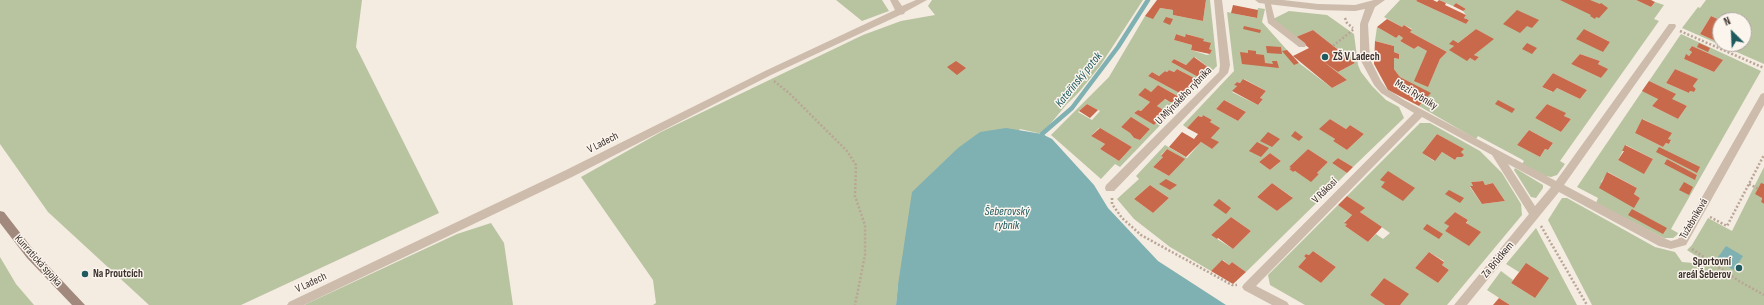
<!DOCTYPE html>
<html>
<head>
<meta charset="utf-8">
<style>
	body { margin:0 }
	#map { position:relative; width:1764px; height:305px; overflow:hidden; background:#f4ebe1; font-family:"Sofia Sans Condensed",sans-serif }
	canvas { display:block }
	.north { position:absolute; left:1712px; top:12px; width:40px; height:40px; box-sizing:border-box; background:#fbf5ee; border:1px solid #aea6a0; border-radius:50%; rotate:336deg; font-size:11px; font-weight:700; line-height:16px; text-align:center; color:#3b302b }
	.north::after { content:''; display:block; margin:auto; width:14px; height:18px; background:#1f5a5e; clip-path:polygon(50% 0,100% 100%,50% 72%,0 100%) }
</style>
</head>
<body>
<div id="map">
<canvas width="1764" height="305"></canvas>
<div class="north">N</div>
</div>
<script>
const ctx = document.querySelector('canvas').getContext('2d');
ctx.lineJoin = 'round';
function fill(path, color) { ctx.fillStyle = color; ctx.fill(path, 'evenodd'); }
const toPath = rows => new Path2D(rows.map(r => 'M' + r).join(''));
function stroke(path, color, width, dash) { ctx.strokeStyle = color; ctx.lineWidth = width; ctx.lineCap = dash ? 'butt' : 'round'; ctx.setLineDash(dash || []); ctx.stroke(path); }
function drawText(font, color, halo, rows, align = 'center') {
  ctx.font = font + ' "Sofia Sans Condensed",sans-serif'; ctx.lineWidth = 3; ctx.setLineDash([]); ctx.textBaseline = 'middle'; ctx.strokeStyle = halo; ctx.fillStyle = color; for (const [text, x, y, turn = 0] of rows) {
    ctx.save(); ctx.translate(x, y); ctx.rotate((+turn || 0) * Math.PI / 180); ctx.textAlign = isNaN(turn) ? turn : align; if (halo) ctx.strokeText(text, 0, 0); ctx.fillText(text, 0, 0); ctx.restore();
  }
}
fill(toPath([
	[0,0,362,0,356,47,439,213,241,305,149,305,48,212,0,144],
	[836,0,882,0,889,11,862,21],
	[932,0,1143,0,1100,66,1079,92,1066,105,1042,134,1020,129,898,285,896,305,653,305,656,303,653,280,581,177,661,132,863,35,901,21,935,15,928,6],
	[1206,0,1210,0,1217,66,1120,167,1115,164,1101,179,1051,135,1109,77,1145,16,1160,8,1173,10,1173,15,1203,21],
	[1176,34,1185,37,1187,34,1203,39,1203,41,1209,49,1212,50,1210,54,1207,55,1191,50,1192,45,1174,40],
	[1195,57,1209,68,1200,78,1171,62,1174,59,1186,65],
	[1177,69,1198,80,1183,95,1148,76,1152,72,1159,76,1165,71,1167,72,1169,70,1174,72],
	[1158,85,1181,98,1177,102,1170,102,1164,99,1157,106,1167,112,1154,125,1134,113,1138,110,1141,111,1150,102,1138,95,1145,89,1151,92],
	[1087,104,1100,111,1092,120,1078,112],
	[1131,118,1150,129,1140,140,1134,138,1130,133,1121,127],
	[1099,128,1132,147,1119,161,1100,149,1105,144,1091,136],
	[1400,0,1417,0,1416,1,1466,24,1469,20,1464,18,1466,15,1463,11,1466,9,1456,3,1453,6,1439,0,1636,0,1651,7,1655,2,1664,5,1654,19,1659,21,1560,161,1565,164,1557,175,1551,177,1546,176,1522,164,1524,161,1521,159,1478,136,1476,139,1419,106,1430,93,1400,77,1394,69,1394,58,1399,59,1399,54,1394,52,1394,46,1375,41,1377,27,1396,38,1399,35,1403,38,1400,41,1414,49,1418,46,1427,51,1428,86,1440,59,1447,52,1410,32,1412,29,1404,25,1402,27,1384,17],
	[1476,29,1493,39,1474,55,1479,57,1475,61,1470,58,1467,60,1450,50,1454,46,1450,44,1458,43],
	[1584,29,1610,42,1602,52],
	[1580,54,1600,61,1598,64,1607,69,1601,78,1571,64],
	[1553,73,1587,90,1580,99,1557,88,1552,92,1542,87],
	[1547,104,1565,113,1564,116,1571,119,1561,132,1535,118],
	[1529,130,1553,143,1548,150,1545,149,1540,157,1517,145],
	[1706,0,1764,0,1764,64,1682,28,1698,7,1700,8],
	[1711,16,1720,20,1744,20,1744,44,1728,44,1727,46,1720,44,1720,43,1700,34],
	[1258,8,1265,9,1262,22,1287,50,1294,64,1299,63,1332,88,1347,80,1324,62,1338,72,1355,63,1313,30,1296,37,1273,19,1289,11,1327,15,1354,34,1358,65,1361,72,1372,86,1386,100,1399,107,1404,118,1353,167,1338,158,1332,163,1347,173,1246,272,1232,262,1229,265,1223,260,1211,271,1170,247,1134,219,1117,199,1139,179,1136,176,1165,145,1187,158,1201,142,1212,149,1218,142,1211,138,1219,128,1210,122,1212,120,1203,115,1202,117,1198,116,1187,128,1183,125,1234,71,1227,12,1256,18],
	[1244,79,1266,91,1260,98,1263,99,1258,105,1232,92,1237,86,1235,85,1237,82,1240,83],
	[1224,100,1246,112,1238,121,1216,109],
	[1330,119,1346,129,1350,125,1364,134,1347,150,1333,141,1335,139,1320,129],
	[1167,149,1184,159,1169,176,1153,167,1163,157,1161,155],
	[1308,149,1328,162,1317,173,1319,174,1311,181,1295,171,1293,172,1289,169,1291,168,1289,167],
	[1270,153,1281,161,1270,170,1259,162],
	[1272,183,1292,197,1277,211,1257,197],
	[1150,185,1169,198,1153,213,1134,199],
	[1231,217,1251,231,1233,249,1211,235],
	[1681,34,1761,71,1671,229,1678,233,1677,235,1673,238,1664,238,1596,203,1598,198,1577,187],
	[1692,46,1722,60,1714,72,1684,59,1686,55,1689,56,1692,52,1689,50],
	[1675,69,1697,79,1693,86,1696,89,1694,92,1690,91,1689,93,1666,83],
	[1656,98,1687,106,1678,119,1652,106,1658,99],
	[1643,119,1671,133,1668,139,1671,141,1669,144,1666,143,1663,147,1635,133],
	[1626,145,1653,159,1644,173,1618,160],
	[1667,159,1697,175,1695,179,1664,164],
	[1608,172,1637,188,1634,194,1640,198,1634,207,1601,182],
	[1420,123,1430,123,1480,151,1502,173,1521,204,1522,215,1447,305,1400,305,1384,278,1370,295,1385,305,1305,305,1270,285,1268,275,1338,205,1352,215,1344,222,1347,224,1345,226,1368,242,1376,234,1383,239,1390,233,1360,212,1364,208,1347,196],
	[1437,134,1463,149,1461,152,1463,155,1462,157,1457,157,1455,160,1442,152,1434,161,1422,153],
	[1482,181,1485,185,1493,183,1505,201,1482,204,1470,187,1473,186,1471,182],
	[1455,212,1468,220,1460,240,1445,231,1449,226,1445,223],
	[1313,251,1336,267,1321,283,1298,267,1306,258,1304,256,1306,254,1309,255],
	[1429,252,1444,261,1442,265,1449,270,1438,283,1415,268],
	[1764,167,1764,184,1761,202,1764,204,1764,305,1592,305,1548,220,1562,198,1567,198,1655,247,1675,252,1682,262,1693,263,1697,260,1696,256,1687,250,1692,245,1708,218,1732,231],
	[1515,168,1543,185,1543,188,1536,198,1531,197,1514,170],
	[491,223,504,243,513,305,304,305,457,234],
	[1536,228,1577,305,1510,305,1487,290,1501,271,1513,280,1511,283,1535,298,1526,264,1519,272,1506,264],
	[0,257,16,284,34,305,0,305]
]), '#b8c4a0');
fill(toPath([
	[1006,128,1042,134,1052,139,1094,185,1108,208,1158,261,1226,305,896,305,898,285,912,192,958,148,980,132],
	[1726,246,1743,256,1734,270,1716,260]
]), '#7fb0b2');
stroke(toPath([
	[1043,139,1042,134,1072,108,1118,47,1148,0]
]), '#7fb0b2', 4.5);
fill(toPath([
	[1157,0,1206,0,1203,21,1173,15,1173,10,1160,8,1153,19,1145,16],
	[1417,0,1433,0,1437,2,1439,0,1446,3,1445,5,1466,15,1464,18,1469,20,1466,24,1416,1],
	[1560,0,1590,0,1600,4,1601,3,1608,8,1599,18,1596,17,1595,19,1590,16,1591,15],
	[1636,0,1651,0,1655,2,1651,7],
	[1456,3,1466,9,1463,11,1453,6],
	[1233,5,1258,10,1257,18,1231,13],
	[1517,10,1539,20,1532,28,1527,26,1520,33,1503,24],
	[1711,16,1720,20,1720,43,1700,34],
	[1166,17,1173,19,1170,25,1163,22],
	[1387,19,1402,27,1404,25,1412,30,1410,32,1447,52,1440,59,1428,87,1414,81,1427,51,1418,46,1414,49,1400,41,1403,38,1399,35,1396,38,1377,27],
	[1244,26,1261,30,1260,33,1243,29],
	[1476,29,1494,39,1474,55,1479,57,1475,61,1470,58,1467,61,1449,50,1454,46,1449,44,1453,40,1458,43],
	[1584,29,1610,42,1603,52,1576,39],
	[1313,30,1355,63,1338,72,1324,62,1347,80,1332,88,1293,56,1309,48,1296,37],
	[1176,34,1185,37,1186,34,1204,39,1203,41,1211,43,1209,49,1212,50,1210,54,1191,50,1192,45,1174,40],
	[1375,41,1394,46,1394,52,1399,54,1399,59,1394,58,1394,69,1400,77,1431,93,1419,106,1388,90,1374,64],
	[1527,43,1537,48,1532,54,1522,49],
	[1699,43,1710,48,1708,52,1697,47],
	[1266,46,1281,47,1282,54,1267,53],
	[1692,46,1723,60,1714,72,1684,59,1686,54,1689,56,1692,52,1689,50],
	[1248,50,1256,51,1256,54,1264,55,1265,63,1273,64,1272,61,1277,61,1279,68,1242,64,1240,52,1248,53],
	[1287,50,1290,53,1299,63,1294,65,1282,51],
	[1580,54,1600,61,1598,64,1608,69,1601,78,1571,64],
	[1194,57,1209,68,1200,78,1171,62,1174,59,1186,65],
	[956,61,966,68,957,75,947,67],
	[1177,69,1198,80,1183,95,1148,76,1152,72,1159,76,1165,71,1167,72,1169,70,1174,72],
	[1675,69,1698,79,1693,86,1696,89,1694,92,1690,91,1689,93,1666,83],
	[1553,73,1587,90,1580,99,1557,88,1553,92,1542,87],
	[1243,79,1266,91,1260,98,1263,99,1258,105,1232,91,1237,86,1234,85,1237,82,1240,83],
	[1649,81,1676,94,1672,99,1687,106,1678,119,1652,106,1658,99,1642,91],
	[1158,85,1181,98,1177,102,1170,102,1165,99,1157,106,1167,112,1154,125,1134,113,1138,110,1141,111,1150,102,1138,95,1145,88,1151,92],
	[1224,100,1246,112,1238,121,1216,109],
	[1498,100,1515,109,1512,113,1495,104],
	[1087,104,1098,110,1090,118,1079,111],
	[1547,104,1566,113,1564,116,1571,119,1561,132,1535,118],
	[1203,115,1212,120,1210,122,1220,128,1211,138,1219,142,1212,149,1201,142,1186,157,1169,147,1182,132,1194,139,1198,134,1187,128,1198,116,1202,117],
	[1131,117,1150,129,1140,140,1134,138,1130,133,1121,127],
	[1330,119,1346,129,1350,125,1364,134,1347,150,1333,141,1335,139,1319,129],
	[1642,119,1672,133,1668,139,1671,140,1669,144,1666,143,1663,147,1635,133],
	[1100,128,1132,147,1119,161,1100,149,1105,144,1091,136],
	[1529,130,1553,143,1548,150,1545,149,1540,157,1517,145],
	[1295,131,1303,137,1299,141,1291,136],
	[1268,132,1280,139,1272,147,1260,141],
	[1437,134,1464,149,1461,152,1464,155,1462,157,1457,157,1455,160,1442,152,1435,161,1422,153],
	[1257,142,1269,148,1261,157,1249,151],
	[1625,145,1653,159,1644,174,1618,160,1624,151,1622,151],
	[1659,147,1700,167,1697,173,1656,152],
	[1167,149,1185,159,1169,176,1153,167,1163,157,1161,156],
	[1308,149,1328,162,1317,173,1319,174,1311,182,1295,171,1293,172,1289,169,1291,168,1289,167],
	[1270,153,1281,161,1270,170,1259,162],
	[1338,158,1353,167,1347,173,1332,163],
	[1667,159,1697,175,1695,180,1664,164],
	[1388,171,1415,188,1403,201,1381,187,1385,182,1380,180],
	[1607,172,1637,188,1634,194,1640,198,1634,208,1599,188],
	[1166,179,1177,185,1170,190,1159,184],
	[1483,181,1485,185,1493,183,1505,201,1482,204,1470,186,1473,186,1471,182],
	[1684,182,1693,187,1689,195,1679,190],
	[1272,183,1293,198,1277,211,1257,197],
	[1761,183,1764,184,1764,204,1761,202,1762,198,1755,194],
	[1150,185,1169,198,1153,213,1134,199],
	[1449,190,1464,198,1460,203,1445,194],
	[1347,196,1365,208,1360,212,1382,227,1368,242,1345,226,1347,224,1344,223,1352,215,1338,205],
	[1219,199,1231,208,1226,214,1213,205],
	[1632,209,1667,228,1663,234,1628,215],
	[1455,212,1468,220,1466,223,1481,232,1469,246,1445,231,1449,226,1444,223],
	[1231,217,1251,231,1233,249,1218,238,1217,239,1211,235],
	[1427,224,1443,234,1439,239,1423,229],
	[1313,251,1336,267,1321,283,1298,267,1306,258,1304,256,1306,254,1309,255],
	[1429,252,1444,262,1442,265,1449,270,1438,283,1415,268],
	[1222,260,1229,265,1232,262,1246,272,1233,284,1211,271],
	[1526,263,1549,278,1535,298,1511,283],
	[1384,278,1409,294,1400,305,1385,305,1370,295],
	[1499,298,1510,305,1493,305]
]), '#c8694b');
stroke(toPath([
	[1345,18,1347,23,1353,28],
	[1680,31,1764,68],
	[1333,46,1354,29],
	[774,81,789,93,847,151,856,165,855,196,865,225,865,255,855,305],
	[1749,184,1759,189],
	[1112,198,1112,204,1122,218,1141,235,1232,285,1237,285],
	[1710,217,1727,226,1764,155],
	[1541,226,1587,305],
	[1692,249,1739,281,1764,295]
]), '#b9a596', 2.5, [2, 2]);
fill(toPath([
	[1264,0,1270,0,1275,20,1305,43,1306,45,1305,47,1299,47,1268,23,1264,0]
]), '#cdbbac');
fill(toPath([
	[890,0,898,0,902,6,916,0,927,0,905,12,904,14,900,15,771,75,572,177,304,305,287,305,289,302,564,171,765,71,895,10,890,0],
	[1214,0,1222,0,1230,65,1228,73,1114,191,1106,191,1105,188,1106,185,1219,72,1220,65,1214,0],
	[1255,0,1283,0,1318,4,1355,5,1374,0,1385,0,1375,7,1368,24,1370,59,1381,81,1387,89,1404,100,1556,181,1669,24,1675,24,1676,26,1675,28,1564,185,1666,239,1671,241,1678,239,1761,94,1764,93,1764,105,1686,245,1671,249,1659,246,1559,192,1467,305,1454,305,1529,214,1492,155,1422,117,1256,286,1287,302,1289,305,1272,305,1244,290,1242,287,1244,284,1414,113,1381,93,1374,85,1360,59,1360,24,1365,9,1355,11,1318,10,1259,3,1255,0],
	[1508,164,1551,187,1535,206,1508,164]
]), '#cdbbac');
fill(toPath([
	[0,211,4,212,35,252,85,305,72,305,27,258,0,223,0,211]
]), '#a18a7d');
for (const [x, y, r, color] of [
	[1325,57,4,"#1f5a5e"],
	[1739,268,4,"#1f5a5e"],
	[85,274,4,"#1f5a5e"]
]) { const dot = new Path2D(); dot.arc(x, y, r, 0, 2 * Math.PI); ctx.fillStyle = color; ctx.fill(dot); stroke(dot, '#fbf5ee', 1.5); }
drawText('bold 11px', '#3b302b', '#fbf5ee', [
	["ZŠ V Ladech",1333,57],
	["Sportovní",1731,262,"right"],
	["areál Šeberov",1731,275,"right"],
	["Na Proutcích",93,274]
], 'left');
drawText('11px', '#3b302b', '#fbf5ee', [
	["Mezi Rybníky",1416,95,31],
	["U Mlýnského rybníka",1184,96,-46],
	["V Ladech",603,143,-27],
	["V Rákosí",1325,191,-45],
	["Tužebníková",1694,219,-60],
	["Za Brůdkem",1498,260,-50],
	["Kunratická spojka",38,261,48],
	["V Ladech",311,283,-25]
]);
drawText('italic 12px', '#1f5a5e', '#fbf5ee', [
	["Kateřinský potok",1079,80,-51],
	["Šeberovský",1007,212],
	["rybník",1007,226]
]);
</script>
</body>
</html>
